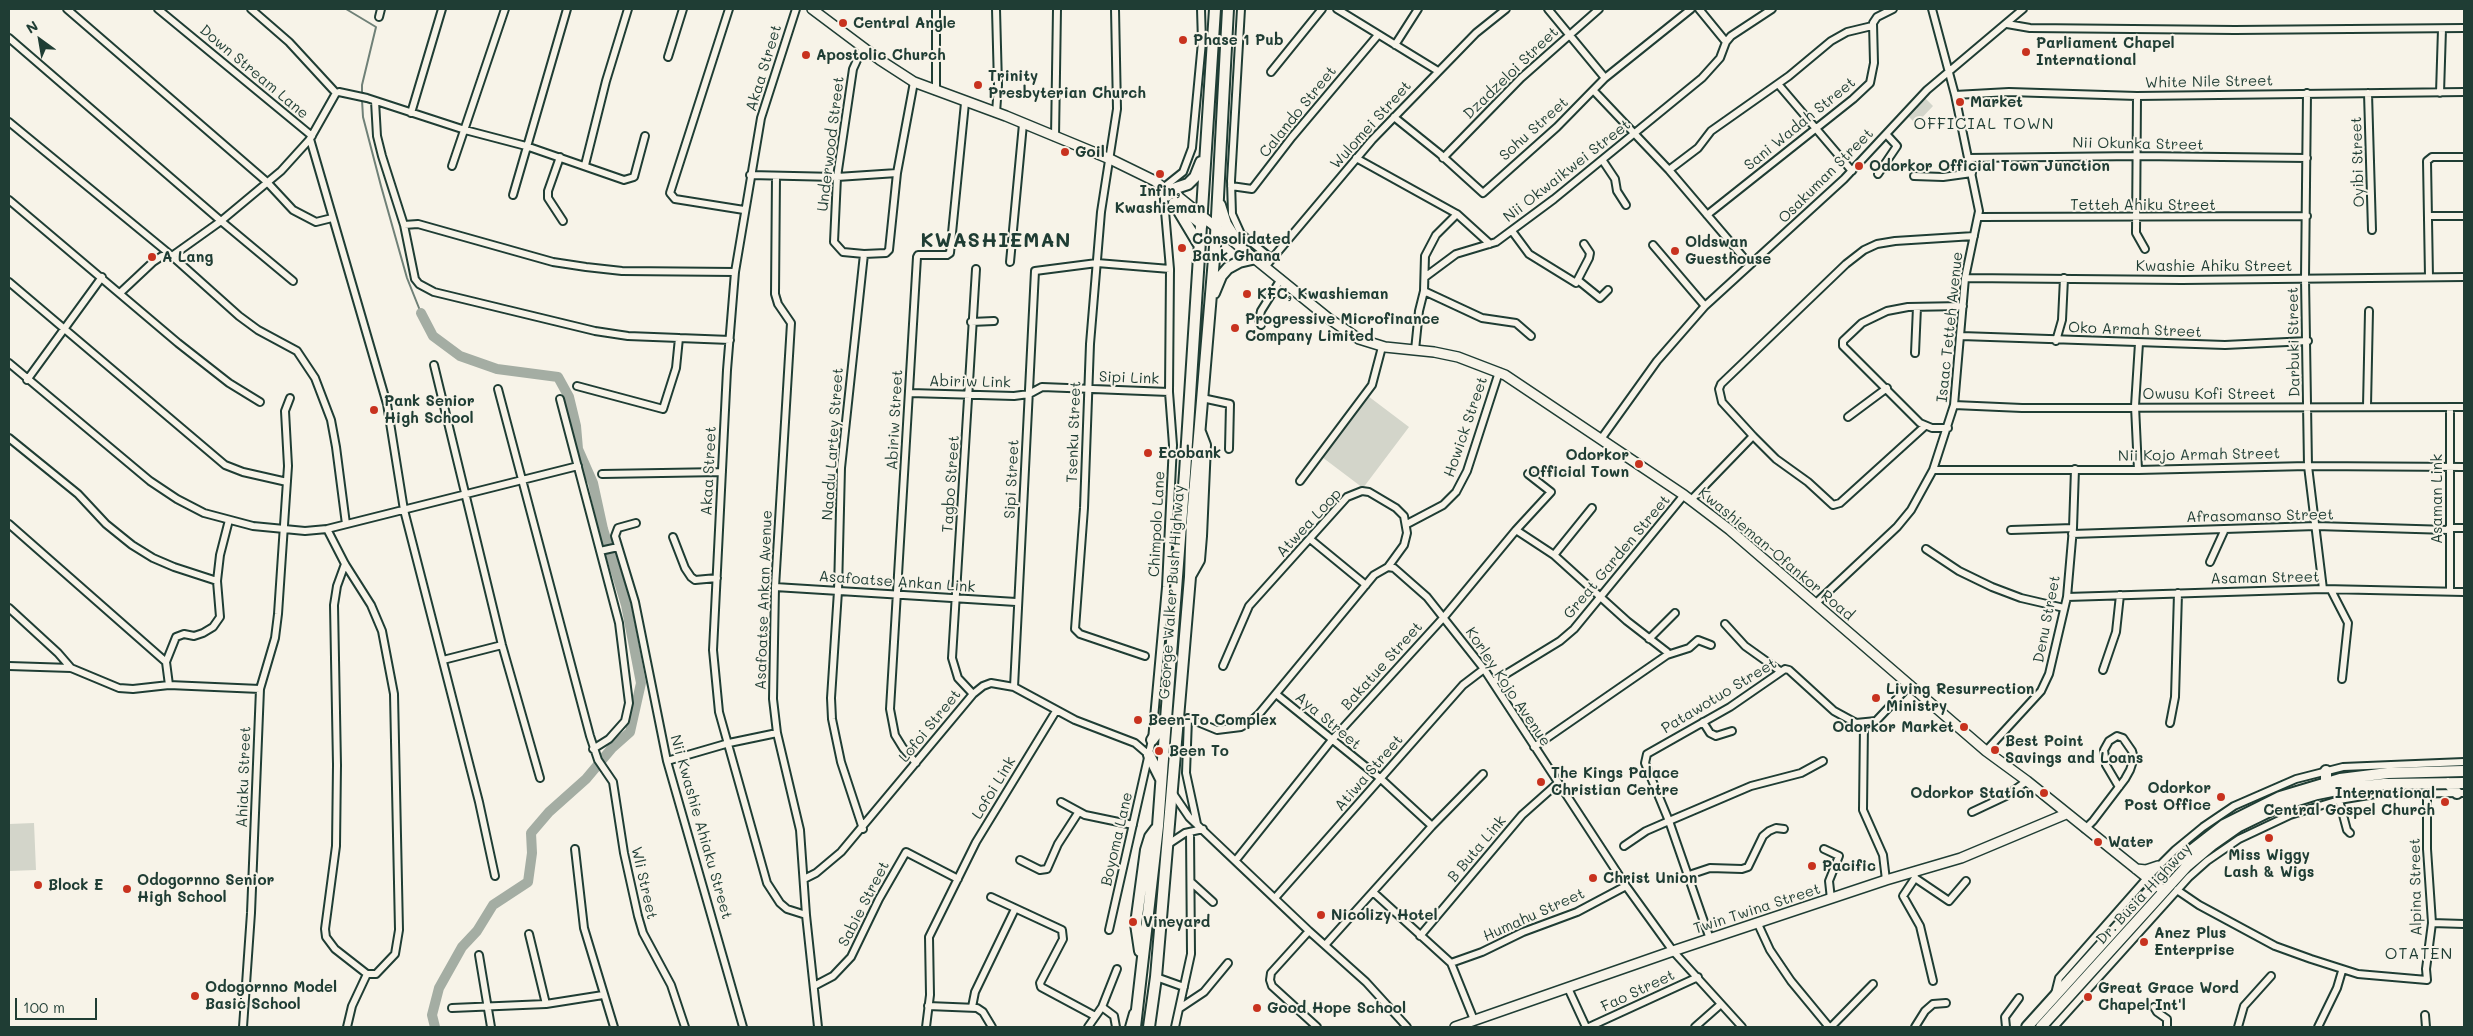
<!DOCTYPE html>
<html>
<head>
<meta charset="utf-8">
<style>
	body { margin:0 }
	#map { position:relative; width:2473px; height:1036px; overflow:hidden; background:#f7f3e8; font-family:Mali,sans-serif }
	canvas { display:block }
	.frame { position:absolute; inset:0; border:10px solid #1f3d34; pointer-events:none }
	.north { position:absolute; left:15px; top:15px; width:50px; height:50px; -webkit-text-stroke:4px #f7f3e8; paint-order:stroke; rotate:328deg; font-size:14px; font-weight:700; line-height:20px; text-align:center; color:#1f3d34 }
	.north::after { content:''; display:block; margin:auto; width:18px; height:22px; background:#1f3d34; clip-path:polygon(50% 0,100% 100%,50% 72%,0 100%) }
	.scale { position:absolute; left:15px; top:998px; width:82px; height:22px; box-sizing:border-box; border:2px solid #1f3d34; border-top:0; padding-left:6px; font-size:15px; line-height:18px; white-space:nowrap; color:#1f3d34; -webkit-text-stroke:4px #f7f3e8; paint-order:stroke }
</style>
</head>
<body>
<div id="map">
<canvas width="2473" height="1036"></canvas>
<div class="frame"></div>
<div class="north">N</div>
<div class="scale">100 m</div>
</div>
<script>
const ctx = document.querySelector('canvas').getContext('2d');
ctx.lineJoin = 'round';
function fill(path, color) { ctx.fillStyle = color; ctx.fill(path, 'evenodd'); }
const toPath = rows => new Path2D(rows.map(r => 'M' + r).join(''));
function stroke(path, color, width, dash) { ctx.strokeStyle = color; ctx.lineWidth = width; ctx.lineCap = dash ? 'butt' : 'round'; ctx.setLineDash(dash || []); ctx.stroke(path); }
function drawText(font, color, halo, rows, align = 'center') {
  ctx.font = font + ' Mali,sans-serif'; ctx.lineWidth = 4; ctx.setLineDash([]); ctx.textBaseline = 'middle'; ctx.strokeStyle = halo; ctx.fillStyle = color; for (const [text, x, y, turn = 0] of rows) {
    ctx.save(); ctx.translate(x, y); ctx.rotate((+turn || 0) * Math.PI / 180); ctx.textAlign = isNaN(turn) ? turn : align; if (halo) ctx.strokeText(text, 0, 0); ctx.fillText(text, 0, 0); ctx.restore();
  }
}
fill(toPath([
	[1925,98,1933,106,1916,124,1908,116],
	[1368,396,1409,427,1363,488,1322,457],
	[34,823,36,870,9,871,9,824]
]), '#d3d5ca');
stroke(toPath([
	[346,9,376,27,362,85,362,95],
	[362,100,363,117,381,186,407,278,421,313]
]), '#6f8077', 2);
stroke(toPath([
	[421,313,433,336,460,356,497,369,558,377,569,397,576,426,578,449,593,483,603,529,626,605,641,683,630,732,612,748,586,779,549,812,531,833,532,853,528,882,493,905,477,931,462,947,439,988,432,1015,435,1027]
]), '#a4ada3', 10);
const minor = toPath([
	[67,9,267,182,293,210,316,222,332,218],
	[158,9,312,136],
	[251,9,289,42,336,93],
	[729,9,670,193,675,199,744,210],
	[796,9,761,118,735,272,727,370,713,650,719,712,767,883,780,903,787,909,806,915],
	[936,9,936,91],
	[1115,9,1117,109,1101,212,1090,344,1084,508,1075,629,1080,634,1145,656],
	[1241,9,1231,181,1232,214,1241,234,1272,259],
	[1337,9,1438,71],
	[1548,9,1605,78],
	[1699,9,1726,42],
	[379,17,381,9],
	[2007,24,2030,28,2235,30,2464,28],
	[9,38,221,221,293,281],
	[1395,45,1418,9],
	[863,47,853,69,837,177,834,242,843,252,864,254,886,253,889,250,897,173,914,82],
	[668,57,683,9],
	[1271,72,1322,9],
	[1778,84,1852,171],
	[1594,91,1669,170,1749,264],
	[336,93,339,92,367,98,465,130,526,146,624,180,634,177,645,136],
	[2307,93,2305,278,2308,466,2323,589],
	[2368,93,2372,230],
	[2440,93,2442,29],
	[1955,95,2009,92,2137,96,2464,92],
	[2137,96,2136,233,2145,249],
	[375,101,377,136,382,156,404,225],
	[411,113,442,9],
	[996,113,998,85,996,9],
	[1394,117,1440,154,1483,193,1557,127,1605,78,1691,9],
	[9,122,172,256,239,316,258,330,297,351,315,378,331,420,336,447,346,524],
	[1055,137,1057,9],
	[310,139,387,404,404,510,479,802,495,876],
	[560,157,548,191,548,198,563,221],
	[1356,158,1457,214,1490,244],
	[1443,158,1521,78,1599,9],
	[1968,158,2138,156,2307,158],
	[1603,161,1615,179,1617,191,1626,205],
	[585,165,606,81,628,9],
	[452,166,505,9],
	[1669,170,1698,148,1711,131,1789,76,1831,41,1847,32,1872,26],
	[1878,174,1897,146,1886,134],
	[750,175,837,177,897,173],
	[776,176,775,294,778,304,791,323,775,587,773,699,777,733,800,830,806,915,818,1027],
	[1914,176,1943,177,1972,173],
	[1231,186,1252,189,1292,137,1378,35],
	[513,195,567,9],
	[9,200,178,343,229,383,260,402],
	[1707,215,1853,99,1870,83,1874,63,1873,23,1877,17,1893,9],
	[2428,216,2464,216],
	[1979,217,2307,216],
	[1512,231,1529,254,1576,283,1589,258,1590,253,1584,244],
	[1653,245,1705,306],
	[1010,262,1023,124],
	[1265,267,1372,140,1476,33,1506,9],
	[1425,277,1456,254,1496,242,1554,199,1702,78,1720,58,1726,42,1731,36,1772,9],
	[2429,277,2427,161,2432,157,2464,157],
	[1965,278,2182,280,2464,277],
	[1579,281,1600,298,1608,290],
	[9,282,225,465,243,472,287,482],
	[1424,291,1482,318,1516,323,1531,336],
	[120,293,153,262,162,256,172,256,221,221,281,171,310,139,336,93],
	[971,322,994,321],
	[1261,325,1259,320,1261,311,1281,279],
	[1961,336,2225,345,2308,341],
	[730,340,628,336,595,331,434,292,419,284,415,279,404,225,418,224,553,262,586,267,622,271,735,272],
	[2056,341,2062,320,2064,278],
	[1415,350,1419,311,1424,291,1425,256,1436,235,1457,214],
	[1915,353,1917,307],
	[9,363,150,481,177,499,204,513,253,526,305,531,327,529,578,466],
	[434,365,502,645,540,778],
	[27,380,102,277],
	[577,386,663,409,676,368,679,338],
	[498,389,590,736,598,760,613,782,624,853,638,916,643,933,671,985,685,1027],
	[910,393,1014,396,1029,394,1042,387,1169,392],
	[1202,398,1230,404,1229,449],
	[560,399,619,623,629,703,625,721,609,739,593,749],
	[1954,405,2022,408,2464,407],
	[2367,406,2369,311],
	[1848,417,1887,388],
	[1925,426,1840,503,1833,505,1808,482,1776,459,1753,436,1722,402,1719,389,1721,384,1846,264,1864,250,1877,244,1895,241,1974,236],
	[1948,428,1932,428,1920,423,1843,346,1843,341,1862,323,1887,311,1908,307,1963,306],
	[9,438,78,494,106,524,132,545,153,558,174,567,217,581],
	[1601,439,1657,361,1705,306,1844,179,1927,90,2023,9],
	[1933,470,2138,470,2308,466,2464,467],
	[2138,470,2135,406,2139,343],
	[602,474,722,472],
	[1300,481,1372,385,1382,347],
	[1691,500,1753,436],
	[636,523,618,528,615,536,635,602,667,761,743,1027],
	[9,524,166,662],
	[1407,524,1443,505,1456,492,1467,471,1499,372],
	[2449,528,2464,528],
	[327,529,345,564,371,605,382,631,394,694,399,930,395,954,376,974,367,974,335,949,326,937,325,929,336,846,337,765,334,605,337,586,345,564],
	[1516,530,1554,555,1627,621,1667,652,1667,655,1534,747],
	[2011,530,2073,528],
	[2072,534,2316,526,2449,530],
	[673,537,685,568,691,577,695,580,717,578],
	[1310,539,1366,585],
	[1926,549,1959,571,1992,587,2021,598,2064,608],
	[600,551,618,547],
	[1554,555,1592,508],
	[2210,562,2225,529],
	[775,587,1016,602],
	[2331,590,2348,623,2342,679],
	[2450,591,2450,407],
	[2067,597,2323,589,2464,592],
	[1815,604,1897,527,1911,510,1933,470,1954,405,1965,278,1979,211,1955,95,1932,9],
	[9,608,58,653,71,668],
	[1725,624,1745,646,1780,671],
	[1649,639,1675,613],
	[1667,655,1689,648,1698,640,1711,645],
	[443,660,502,645],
	[9,666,71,668,119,688,133,689,169,685,260,689],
	[1223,666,1249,606,1347,497,1362,491,1369,492,1396,508,1404,516,1407,533,1404,545,1388,567],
	[2103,670,2116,632,2120,595],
	[1493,682,1560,641,1574,629,1684,495],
	[169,685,166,662,176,637,184,634,194,636,203,633,213,627,220,617,217,581,220,555,229,520],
	[1014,687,1035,271,1097,263,1170,269],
	[973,694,958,678,952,658,976,269],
	[1276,694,1381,779,1432,826],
	[1703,722,1710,733,1716,736,1732,731],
	[2170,723,2175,697,2178,593],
	[1864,724,1863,810,1883,855,1886,880],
	[1986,751,2041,691,2049,674,2067,597,2073,528,2075,469],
	[667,761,729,743,777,733],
	[916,763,903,748,895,735,890,709,917,257,918,255,947,255,950,253,965,103],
	[1172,792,1189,817,1309,931,1366,982,1407,1027],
	[2339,800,2347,830,2350,833],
	[1061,802,1085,815,1133,825],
	[1972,812,2006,796,2027,781],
	[1197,824,1186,773,1188,718,1217,730,1241,727,1250,722,1259,714,1374,575,1388,567,1394,568,1427,597,1484,669,1626,886,1673,951,1742,1027],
	[863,829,841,762,832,719,831,698,838,591,841,468,864,254],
	[2085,829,2093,821,2125,779,2130,770,2134,758,2132,751,2123,738,2117,736,2109,741,2104,750,2106,765,2119,787],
	[1167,845,1185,833,1203,829],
	[1624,846,1646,831,1669,821,1751,786,1801,773,1823,761],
	[575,849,584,928,614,1027],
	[1824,849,1839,856,1829,881,1831,899],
	[1020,860,1040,870,1047,869,1058,844,1078,813],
	[1236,860,1331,741,1444,617,1516,530,1551,492,1528,474],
	[1914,872,1915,878,1903,896,1920,926,1933,981],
	[1689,875,1710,868,1742,869,1748,867,1763,836,1769,831,1776,828,1784,829],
	[1915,878,1949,901,1966,881],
	[804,879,816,873,841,852,973,694,983,686,991,683,1014,687,1075,720,1135,743,1149,755],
	[1191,882,1213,902],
	[2177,890,2199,905,2275,946,2311,959,2358,974,2427,980,2426,969,2432,923,2427,849,2427,793],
	[1373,892,1451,963,1474,1020],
	[991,897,1062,930,1063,939,1040,983,1041,987,1095,1016],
	[1275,898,1463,685,1484,669],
	[2432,923,2464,924],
	[1758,924,1770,950,1791,981,1829,1027],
	[1109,930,1152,740,1166,587,1173,445,1169,392,1170,269,1163,188,1183,172,1192,148,1202,42,1201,9],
	[1309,931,1271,973,1270,980,1272,986,1317,1027],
	[529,934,546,1004],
	[1420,936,1522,815,1558,783],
	[1710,939,1669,821,1645,763,1647,754,1730,707,1785,669,1789,670,1834,711,1856,723,1876,721,1909,686],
	[1326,944,1432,826,1483,774],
	[479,955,491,1027],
	[1451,963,1482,952,1523,932,1577,912,1626,886],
	[1156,977,1184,987],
	[814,986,833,976,851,957,879,899,906,852,958,879],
	[1568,988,1586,1027],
	[2055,994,2059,978,2147,878,2175,850,2203,827,2234,806,2296,779,2343,767,2464,762],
	[928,1006,977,1008,983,1012,992,1027],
	[972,1007,975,992,1015,909],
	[1102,1007,1114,1016,1116,1027],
	[2154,1007,2157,1012,2167,1019,2167,1027],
	[452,1008,546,1004,603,995],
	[1180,1008,1204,992,1228,963],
	[2425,1015,2426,1027],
	[243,1027,251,913,260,689,275,638,278,614,288,466,285,411,290,398],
	[347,1027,352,1006,367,974],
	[926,1027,930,995,929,937,976,842,1056,711],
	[1088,1027,1102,1007,1117,969],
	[1129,1027,1133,1013],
	[1175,1027,1191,954,1190,832],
	[1589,1027,1698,977],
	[1695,1027,1721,1004],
	[1831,1027,1873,984],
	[1915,1027,1925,1011,1933,1004,1946,1003],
	[2006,1027,2005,1017,2019,998],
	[2054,1027,2189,877,2207,861,2239,839,2290,815,2339,800,2375,794,2464,793],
	[2238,1027,2244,1006,2271,976],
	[2318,1027,2337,988,2342,971]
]);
const major = toPath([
	[812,9,880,60,914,82,1006,116,1110,159,1155,181,1167,191,1168,196],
	[1167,191,1170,190,1328,318,1359,339,1385,347,1434,352,1458,357,1505,375,1684,495,1730,530,1986,751,2027,781,2160,888],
	[1177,205,1202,225],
	[2136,869,2146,870,2158,866],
	[1455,1027,1673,951,1886,880,1961,858,2066,814]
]);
const highway = toPath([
	[1170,190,1188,184,1195,177,1201,162],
	[1174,203,1198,243],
	[1220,205,1226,224,1240,246],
	[1214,293,1221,276,1228,268,1239,262,1252,259],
	[1190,576,1199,560,1201,536,1205,445,1200,432],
	[1152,740,1165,722],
	[1149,755,1161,779],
	[2326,771,2326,782],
	[2448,783,2457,793],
	[1140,951,1136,924,1146,850,1150,837,1156,829],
	[1135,1027,1158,826,1166,719,1185,473,1215,9],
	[1149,1027,1156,977,1190,577,1192,519,1216,235,1228,9],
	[2027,1027,2174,864,2224,825,2280,797,2340,779,2388,773,2464,771],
	[2041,1027,2187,866,2212,845,2239,826,2282,805,2317,794,2347,788,2384,784,2464,783]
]);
stroke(minor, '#1f3d34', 10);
stroke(major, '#1f3d34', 12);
stroke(highway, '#1f3d34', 14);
stroke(minor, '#f7f3e8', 6);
stroke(major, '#f7f3e8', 9);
stroke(highway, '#f7f3e8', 10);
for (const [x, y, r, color] of [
	[843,23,5,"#c8321e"],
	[1183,40,5,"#c8321e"],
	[2026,52,5,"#c8321e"],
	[806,55,5,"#c8321e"],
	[978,85,5,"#c8321e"],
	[1960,102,5,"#c8321e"],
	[1065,152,5,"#c8321e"],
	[1859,166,5,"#c8321e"],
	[1160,174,5,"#c8321e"],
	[1182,248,5,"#c8321e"],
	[1675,251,5,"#c8321e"],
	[152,257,5,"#c8321e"],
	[1247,294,5,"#c8321e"],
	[1235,328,5,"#c8321e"],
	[374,410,5,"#c8321e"],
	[1148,453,5,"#c8321e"],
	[1639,464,5,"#c8321e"],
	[1876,698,5,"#c8321e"],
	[1138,720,5,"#c8321e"],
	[1964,727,5,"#c8321e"],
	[1995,750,5,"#c8321e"],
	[1159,751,5,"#c8321e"],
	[1541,782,5,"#c8321e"],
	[2044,793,5,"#c8321e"],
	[2221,797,5,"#c8321e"],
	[2445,802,5,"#c8321e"],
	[2269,838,5,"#c8321e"],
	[2098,842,5,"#c8321e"],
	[1812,866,5,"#c8321e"],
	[1593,878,5,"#c8321e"],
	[38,885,5,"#c8321e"],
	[127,889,5,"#c8321e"],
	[1321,915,5,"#c8321e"],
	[1133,922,5,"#c8321e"],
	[2144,942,5,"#c8321e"],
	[195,996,5,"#c8321e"],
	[2088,997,5,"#c8321e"],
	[1257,1008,5,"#c8321e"]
]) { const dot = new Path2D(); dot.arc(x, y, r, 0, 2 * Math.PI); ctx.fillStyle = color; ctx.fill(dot); stroke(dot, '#f7f3e8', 2); }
drawText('bold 15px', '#1f3d34', '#f7f3e8', [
	["Central Angle",853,23],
	["Phase 1 Pub",1193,40],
	["Parliament Chapel",2036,43],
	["International",2036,60],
	["Apostolic Church",816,55],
	["Trinity",988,76],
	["Presbyterian Church",988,93],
	["Market",1970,102],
	["Goil",1075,152],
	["Odorkor Official Town Junction",1869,166],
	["Infin,",1160,191,"center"],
	["Kwashieman",1160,208,"center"],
	["Consolidated",1192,239],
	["Bank Ghana",1192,256],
	["Oldswan",1685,242],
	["Guesthouse",1685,259],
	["A Lang",162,257],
	["KFC, Kwashieman",1257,294],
	["Progressive Microfinance",1245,319],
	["Company Limited",1245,336],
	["Pank Senior",384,401],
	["High School",384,418],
	["Ecobank",1158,453],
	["Odorkor",1629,455,"right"],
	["Official Town",1629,472,"right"],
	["Living Resurrection",1886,689],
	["Ministry",1886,706],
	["Been-To Complex",1148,720],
	["Odorkor Market",1954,727,"right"],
	["Best Point",2005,741],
	["Savings and Loans",2005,758],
	["Been To",1169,751],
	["The Kings Palace",1551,773],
	["Christian Centre",1551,790],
	["Odorkor",2211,788,"right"],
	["Post Office",2211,805,"right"],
	["Odorkor Station",2034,793,"right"],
	["International",2435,793,"right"],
	["Central Gospel Church",2435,810,"right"],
	["Water",2108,842],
	["Miss Wiggy",2269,855,"center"],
	["Lash & Wigs",2269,872,"center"],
	["Pacific",1822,866],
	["Christ Union",1603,878],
	["Odogornno Senior",137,880],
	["High School",137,897],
	["Block E",48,885],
	["Nicolizy Hotel",1331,915],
	["Vineyard",1143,922],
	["Anez Plus",2154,933],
	["Enterprise",2154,950],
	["Odogornno Model",205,987],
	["Basic School",205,1004],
	["Great Grace Word",2098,988],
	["Chapel Int'l",2098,1005],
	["Good Hope School",1267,1008]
], 'left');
drawText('15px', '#1f3d34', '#f7f3e8', [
	["Akaa Street",764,68,-73],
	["Down Stream Lane",254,72,40],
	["Dzadzeloi Street",1511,73,-44],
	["White Nile Street",2209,82,-1],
	["Calando Street",1298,112,-51],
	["Sani Wadah Street",1800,124,-39],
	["Wulomei Street",1371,125,-48],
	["Sohu Street",1534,129,-42],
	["Underwood Street",831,144,-83],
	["Nii Okunka Street",2138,144,1],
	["Oyibi Street",2358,162,-92],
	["Nii Okwaikwei Street",1567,171,-38],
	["Osakuman Street",1826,176,-45],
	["Tetteh Ahiku Street",2143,205],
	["Kwashie Ahiku Street",2214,266],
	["Isaac Tetteh Avenue",1950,327,-84],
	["Oko Armah Street",2135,330,2],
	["Darbuki Street",2294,342,-91],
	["Sipi Link",1129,378,2],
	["Abiriw Link",970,382,1],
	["Owusu Kofi Street",2209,394],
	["Abiriw Street",895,420,-87],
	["Howick Street",1466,427,-71],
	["Tsenku Street",1074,432,-88],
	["Naadu Lartey Street",833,444,-86],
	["Nii Kojo Armah Street",2199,455,-1],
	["Akaa Street",709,471,-87],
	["Sipi Street",1012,479,-87],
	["Tagbo Street",951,484,-86],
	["Asaman Link",2437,499,-90],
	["Afrasomanso Street",2260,516,-1],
	["Atwea Loop",1309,523,-47],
	["Chimpolo Lane",1157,524,-87],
	["Kwashieman-Ofankor Road",1776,554,40],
	["Great Garden Street",1617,557,-50],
	["Asaman Street",2265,578,-1],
	["Asafoatse Ankan Link",897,582,4],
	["George Walker Bush Highway",1172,592,-86],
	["Asafoatse Ankan Avenue",764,600,-88],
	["Denu Street",2047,619,-79],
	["Bakatue Street",1382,666,-48],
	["Korley Kojo Avenue",1508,687,56],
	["Patawotuo Street",1719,696,-31],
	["Aya Street",1328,721,40],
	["Lofoi Street",930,726,-51],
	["Atiwa Street",1369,773,-49],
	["Ahiaku Street",244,777,-88],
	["Lofoi Link",994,788,-59],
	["Nii Kwashie Ahiaku Street",701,827,74],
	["Boyoma Lane",1117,839,-77],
	["B Buta Link",1477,849,-50],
	["Wli Street",644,883,77],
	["Alpina Street",2416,887,-91],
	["Dr. Busia Highway",2144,894,-47],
	["Sabie Street",864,904,-63],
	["Twin Twina Street",1757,909,-18],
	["Humahu Street",1534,915,-24],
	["Fao Street",1638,991,-25]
]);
ctx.letterSpacing = '1px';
drawText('16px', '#1f3d34', '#f7f3e8', [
	["OFFICIAL TOWN",1984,124],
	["OTATEN",2419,954]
]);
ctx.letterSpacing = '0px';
ctx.letterSpacing = '1px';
drawText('bold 20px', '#1f3d34', '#f7f3e8', [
	["KWASHIEMAN",996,241]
]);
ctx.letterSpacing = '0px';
</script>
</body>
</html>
